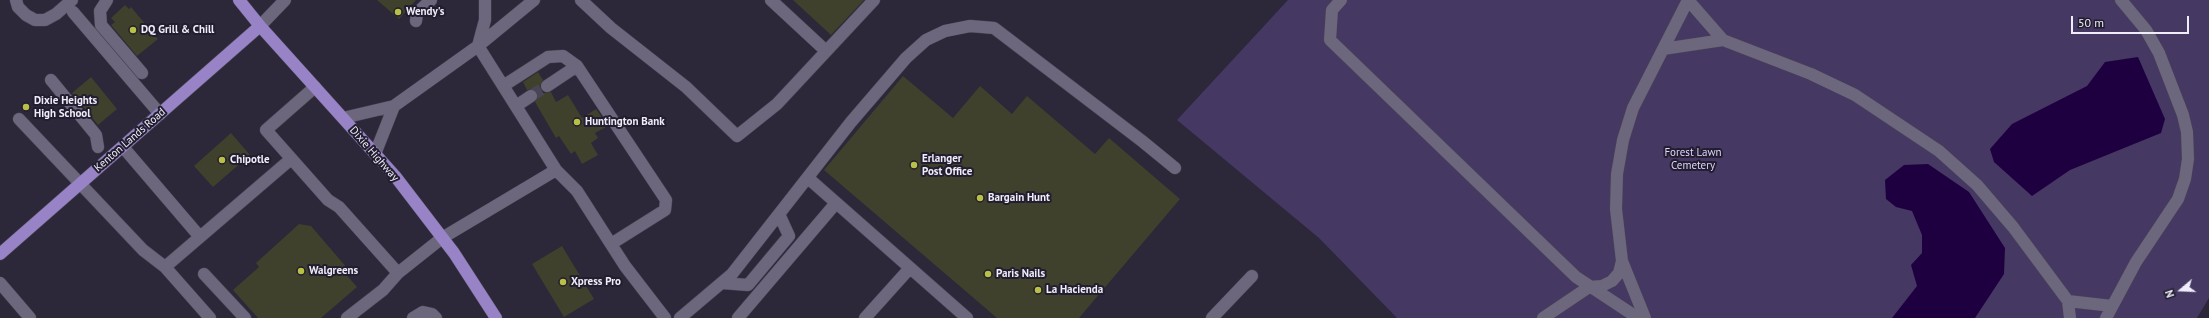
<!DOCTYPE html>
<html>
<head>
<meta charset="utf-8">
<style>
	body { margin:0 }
	#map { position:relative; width:2209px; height:318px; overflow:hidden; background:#2c2739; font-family:"PT Sans",sans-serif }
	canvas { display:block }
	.north { position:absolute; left:2161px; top:270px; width:40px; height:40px; -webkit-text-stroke:3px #221d2f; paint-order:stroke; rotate:251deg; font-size:11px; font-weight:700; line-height:16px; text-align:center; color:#efedf9 }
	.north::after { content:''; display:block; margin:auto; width:14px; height:18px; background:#efedf9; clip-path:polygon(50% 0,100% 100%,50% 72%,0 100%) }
	.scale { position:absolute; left:2071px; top:16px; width:118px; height:18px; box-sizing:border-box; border:2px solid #efedf9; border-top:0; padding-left:5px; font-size:12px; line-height:14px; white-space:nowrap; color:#efedf9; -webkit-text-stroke:3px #221d2f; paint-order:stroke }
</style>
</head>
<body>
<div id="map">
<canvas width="2209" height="318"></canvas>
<div class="north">N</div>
<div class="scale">50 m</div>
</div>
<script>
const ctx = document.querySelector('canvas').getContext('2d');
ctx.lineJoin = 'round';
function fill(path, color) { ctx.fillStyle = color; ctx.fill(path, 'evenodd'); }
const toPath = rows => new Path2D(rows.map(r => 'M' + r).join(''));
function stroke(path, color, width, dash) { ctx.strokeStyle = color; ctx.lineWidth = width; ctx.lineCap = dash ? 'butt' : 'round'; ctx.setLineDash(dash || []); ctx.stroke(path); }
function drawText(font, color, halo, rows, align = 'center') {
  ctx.font = font + ' "PT Sans",sans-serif'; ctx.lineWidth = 4; ctx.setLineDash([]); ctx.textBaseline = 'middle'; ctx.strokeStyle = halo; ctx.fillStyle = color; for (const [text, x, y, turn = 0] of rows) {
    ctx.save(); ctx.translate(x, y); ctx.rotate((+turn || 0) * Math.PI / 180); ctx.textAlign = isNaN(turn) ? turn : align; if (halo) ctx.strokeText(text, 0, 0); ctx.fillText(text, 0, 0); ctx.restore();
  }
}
fill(toPath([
	[1288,0,2209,0,2209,298,2197,318,1397,318,1319,238,1177,120]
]), '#453862');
fill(toPath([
	[2138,57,2165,119,2161,133,2070,170,2032,196,1994,162,1990,149,2012,124,2087,86,2105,62],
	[1928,164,1969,192,2005,248,2004,274,1975,318,1892,318,1917,286,1911,265,1922,253,1922,235,1912,211,1896,207,1886,199,1885,180,1904,165]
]), '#1e0041');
fill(toPath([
	[377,0,416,0,399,19],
	[793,0,864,0,831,35],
	[125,5,129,9,131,7,158,39,137,56,111,25,115,22,111,18],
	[538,72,543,80,540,86,543,93,551,92,556,102,568,95,582,118,596,109,608,126,595,133,598,138,591,143,598,155,582,164,575,151,571,154,559,136,556,138,535,102,538,96,537,92,531,89,527,90,523,82],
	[903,76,953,118,980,86,1012,114,1027,96,1095,154,1109,138,1180,199,1079,318,997,318,824,170],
	[91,77,117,109,98,125,72,93],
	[231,133,250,155,213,187,194,166],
	[299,224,311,226,348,269,344,272,357,287,321,318,258,318,233,290,259,267,256,263],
	[562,246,594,299,564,317,532,264]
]), '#3f412c');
stroke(toPath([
	[531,96,547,86]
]), '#494556', 12, [12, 6]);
const minor = toPath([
	[16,0,18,7,26,15,35,20,45,20,56,14,72,0],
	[107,0,100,11,101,25,142,73],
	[485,0,485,20,478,46,556,170,577,191,625,266,665,318],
	[581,0,611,28,686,87,737,136,777,104,874,0],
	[771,0,826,51],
	[1341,0,1332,10,1330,40,1576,277,1638,318],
	[1688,0,1723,40,1811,74,1855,95,1939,151,1977,185,2013,227,2068,301,2070,318],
	[73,12,160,114],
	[416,21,417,13,431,0],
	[260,26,285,0],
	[1663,49,1723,40],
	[51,80,96,135,98,147],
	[503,86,548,57,563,56,577,66,666,200,665,210,611,244],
	[547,86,577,66],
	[315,87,266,130,328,200,339,207,398,273],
	[516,106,531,96],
	[343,118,394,106,478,46,534,0],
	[19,119,143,250,165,267,210,318],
	[123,147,200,237],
	[375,154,394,106],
	[808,178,967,318],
	[165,267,291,159],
	[204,274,245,318],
	[0,283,30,318],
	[722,283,748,285,789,236,779,214],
	[2068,301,2112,306],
	[347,318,383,290,398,273,442,238,556,170],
	[413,318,423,312,432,314,436,318],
	[680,318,732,274,851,122,906,58,926,40,945,31,970,26,994,28,1142,141,1175,168],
	[738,318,836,203],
	[865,318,910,268],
	[1212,318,1252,276],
	[1543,318,1589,287,1602,286,1612,281,1619,273,1622,261],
	[1645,318,1622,261,1616,209,1617,174,1623,140,1633,108,1688,0],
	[2106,318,2136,262,2178,199,2185,179,2188,159,2187,132,2183,115,2159,53,2146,30,2121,0]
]);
const major = toPath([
	[239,0,260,26,395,176,454,253,496,318],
	[0,254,260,26]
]);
stroke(minor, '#494554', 13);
stroke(major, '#494554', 13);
stroke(minor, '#6d677d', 12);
stroke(major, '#9783c6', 12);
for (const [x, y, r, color] of [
	[398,12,4,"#b9c046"],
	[133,30,4,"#b9c046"],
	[26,107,4,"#b9c046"],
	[577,122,4,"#b9c046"],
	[222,160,4,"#b9c046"],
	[914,165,4,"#b9c046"],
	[980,198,4,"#b9c046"],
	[301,271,4,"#b9c046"],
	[988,274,4,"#b9c046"],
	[563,282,4,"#b9c046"],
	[1038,290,4,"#b9c046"]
]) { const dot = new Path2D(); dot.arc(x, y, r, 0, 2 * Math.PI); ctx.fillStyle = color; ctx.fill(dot); stroke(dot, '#221d2f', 1.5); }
drawText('bold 11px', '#efedf9', '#221d2f', [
	["Wendy's",406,12],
	["DQ Grill & Chill",141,30],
	["Dixie Heights",34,101],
	["High School",34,114],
	["Huntington Bank",585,122],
	["Erlanger",922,159],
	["Post Office",922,172],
	["Chipotle",230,160],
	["Bargain Hunt",988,198],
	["Walgreens",309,271],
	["Paris Nails",996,274],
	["Xpress Pro",571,282],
	["La Hacienda",1046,290]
], 'left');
drawText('11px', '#efedf9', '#221d2f', [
	["Kenton Lands Road",130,140,-41],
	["Dixie Highway",374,154,49]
]);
drawText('11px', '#dfd5fe', '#221d2f', [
	["Forest Lawn",1693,153],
	["Cemetery",1693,166]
]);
</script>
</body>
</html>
